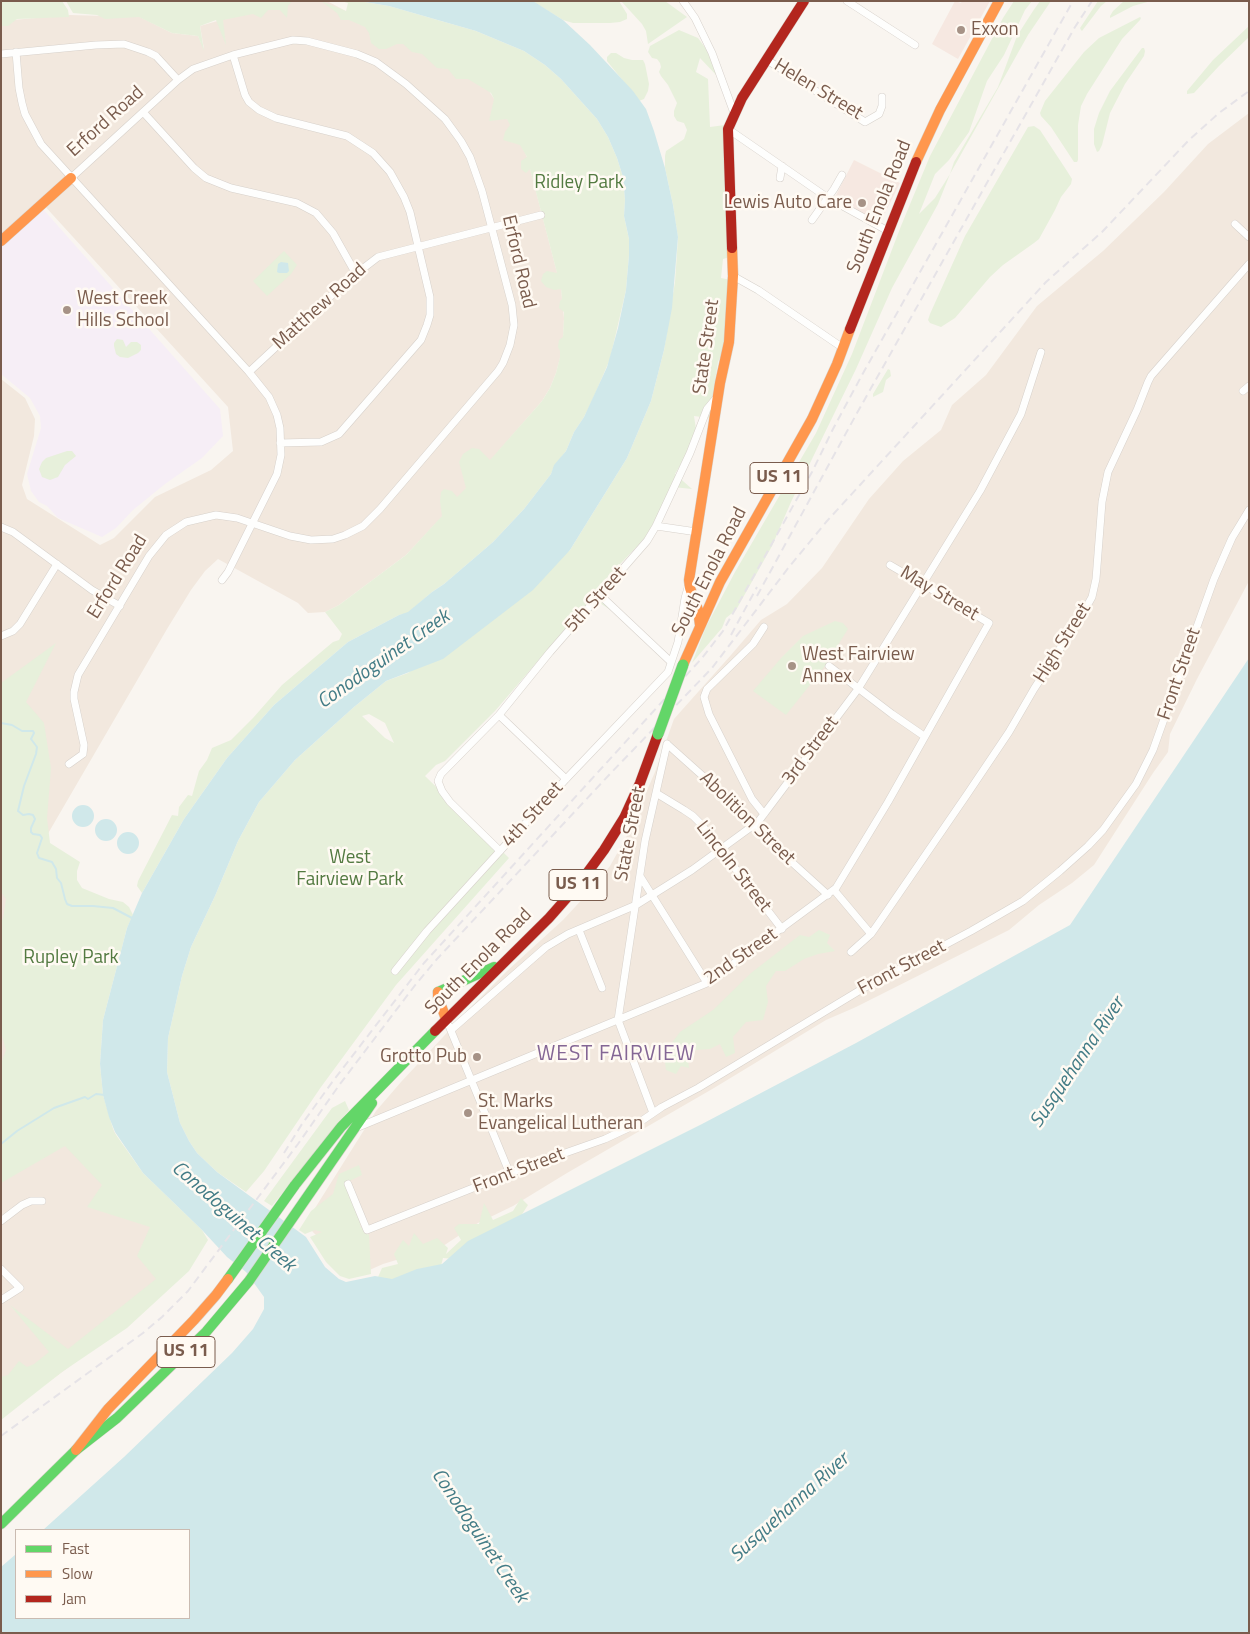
<!DOCTYPE html>
<html>
<head>
<meta charset="utf-8">
<style>
	body { margin:0 }
	#map { position:relative; width:1250px; height:1634px; overflow:hidden; background:#f9f5f0; font-family:"Titillium Web",sans-serif }
	canvas { display:block }
	.frame { position:absolute; inset:0; border:2px solid #7a5c4d; pointer-events:none }
	.legend { position:absolute; left:15px; top:1529px; width:175px; height:90px; box-sizing:border-box; background:#fffaf3; border:1px solid #cabbb1; margin:0; padding:6px 9px; list-style:none; font-size:15px; color:#7a5c4d }
	.legend li { display:flex; align-items:center; gap:10px; height:25px }
	.legend b { width:25px; border:1px solid #cabbb1 }
</style>
</head>
<body>
<div id="map">
<canvas width="1250" height="1634"></canvas>
<div class="frame"></div>
<ul class="legend">
<li><b style="height:6px;background:#63d668"></b>Fast</li>
<li><b style="height:6px;background:#ff974d"></b>Slow</li>
<li><b style="height:6px;background:#b3261e"></b>Jam</li>
</ul>
</div>
<script>
const ctx = document.querySelector('canvas').getContext('2d');
ctx.lineJoin = 'round';
function fill(path, color) { ctx.fillStyle = color; ctx.fill(path, 'evenodd'); }
const toPath = rows => new Path2D(rows.map(r => 'M' + r).join(''));
function stroke(path, color, width, dash) { ctx.strokeStyle = color; ctx.lineWidth = width; ctx.lineCap = dash ? 'butt' : 'round'; ctx.setLineDash(dash || []); ctx.stroke(path); }
function drawText(font, color, halo, rows, align = 'center') {
  ctx.font = font + ' "Titillium Web",sans-serif'; ctx.lineWidth = 5; ctx.setLineDash([]); ctx.textBaseline = 'middle'; ctx.strokeStyle = halo; ctx.fillStyle = color; for (const [text, x, y, turn = 0] of rows) {
    ctx.save(); ctx.translate(x, y); ctx.rotate((+turn || 0) * Math.PI / 180); ctx.textAlign = isNaN(turn) ? turn : align; if (halo) ctx.strokeText(text, 0, 0); ctx.fillText(text, 0, 0); ctx.restore();
  }
}
fill(toPath([
	[287,1,327,1,485,85,510,123,527,157,561,288,564,318,563,346,556,373,550,388,542,401,439,520,406,555,339,605,325,612,308,613,298,603,218,559,205,571,191,590,167,629,46,837,1,707,1,379,25,398,35,419,34,436,22,485,27,499,100,545,114,538,155,497,211,470,233,451,228,407,42,203,1,240,1,21,70,15,140,17,172,33,198,36,204,49,200,26],
	[1249,113,1249,581,1197,679,1170,734,1168,752,1153,773,1094,865,1072,883,1039,905,1009,930,856,1007,826,1020,714,1088,567,1173,513,1206,478,1223,443,1246,383,1264,365,1272,318,1237,305,1224,376,1111,401,1082,471,1007,507,971,563,920,588,893,610,866,629,832,655,772,674,719,731,655,761,620,787,604,822,568,869,499,903,461,941,430,952,405,986,375,1037,306,1103,251,1164,192,1208,144],
	[1,878,95,1055,104,1110,124,1152,197,1242,126,1325,1,1417]
]), '#f2e8de');
fill(toPath([
	[955,1,961,3,962,1,990,1,958,59,932,44],
	[854,160,900,183,880,223,834,199]
]), '#f6e8e1');
fill(toPath([
	[43,209,220,409,223,436,202,458,165,484,133,510,116,528,102,537,58,518,47,506,39,502,31,491,27,474,41,428,40,416,30,398,1,374,1,247]
]), '#f6eef6');
fill(toPath([
	[1,1,62,1,68,10,69,17,17,19,8,26,1,26],
	[66,1,292,1,288,6,287,18,280,10,268,10,261,18,253,14,223,20,226,45,216,20,200,26,204,51,198,36,172,33,139,17,105,19,97,15,73,13],
	[321,1,346,11,348,3,341,1,359,1,389,6,476,31,524,51,545,65,561,79,597,119,608,137,617,158,623,177,625,200,624,216,629,239,629,255,626,290,610,359,592,401,584,417,574,432,566,451,560,459,555,465,551,474,524,509,493,542,444,584,432,592,408,613,399,615,348,642,274,705,227,758,184,819,142,893,137,886,138,881,172,815,178,816,179,807,188,795,192,796,199,771,207,760,212,748,231,740,253,718,282,685,333,642,339,640,342,634,325,612,339,605,406,555,442,516,440,501,441,492,444,489,452,491,457,497,466,488,459,462,463,454,472,448,479,449,490,460,542,401,550,388,556,373,560,357,560,351,558,347,559,340,563,337,564,318,564,312,559,308,560,301,562,299,561,289,554,290,546,287,541,281,543,274,547,271,557,273,530,169,526,173,521,169,521,161,527,157,520,145,503,140,505,132,510,125,507,119,489,121,494,99,491,93,468,79,456,79,448,69,437,68,422,54,412,52,403,44,397,44,386,49,379,49,371,43,369,33,365,27,349,20,341,20,337,13],
	[536,1,619,1,627,14,627,19,620,22,610,23,573,23,563,20,535,3],
	[621,1,665,1,687,17,648,44,646,31,642,24],
	[1014,1,1032,1,1025,10,1004,55,987,81,969,132,949,160,935,174,919,214,935,198,950,174,954,162,998,87,1017,36,1033,11,1040,1,1051,1,1028,35,950,174,938,204,892,288,856,369,791,502,772,546,736,610,726,618,722,628,692,663,706,627,735,572,816,433,852,354,901,226,930,156,1003,18],
	[1098,1,1107,1,1101,6,1085,27,1082,31,1081,30,1080,28],
	[1124,1,1151,1,1133,6,1110,18,1110,16,1113,11],
	[1140,17,1141,18,1140,20,1122,39,1087,94,1081,106,1078,125,1078,160,1077,162,1074,162,1051,127,1041,116,1040,113,1045,101,1084,52,1099,38],
	[1249,26,1249,37,1219,66,1194,93,1187,94,1187,91,1213,60],
	[679,30,698,38,707,50,718,77,700,58,696,72,708,79,710,127,725,125,730,257,723,259,721,278,731,280,727,342,718,362,709,418,694,416,697,436,675,474,692,489,673,487,650,533,598,587,612,611,592,598,495,711,445,761,436,765,425,776,509,858,396,985,321,1087,264,1171,246,1192,217,1172,197,1153,189,1141,180,1123,167,1072,168,1038,182,976,191,947,215,896,238,841,259,802,295,760,354,707,386,681,408,673,570,550,627,458,651,401,664,350,675,282,678,238,673,205,665,168,665,156,666,151,684,139,687,130,684,123,677,121,674,116,674,111,677,103,668,85,661,76,659,72,661,67,660,63,657,59,652,58,648,52,650,46],
	[369,714,385,723,394,743,385,738,362,716],
	[1142,48,1144,48,1145,51,1144,56,1125,84,1110,113,1102,145,1099,151,1097,152,1094,144,1094,129,1099,113,1110,91],
	[611,53,616,53,624,58,632,60,643,60,645,64,649,84,648,91,644,99,639,101,607,61,607,57],
	[1034,126,1040,130,1067,171,1072,179,1071,184,1061,197,1055,210,1039,239,1034,243,1003,265,990,277,955,318,941,327,930,323,928,320,930,314,965,236,1028,127],
	[284,251,297,265,291,274,267,296,253,281],
	[117,339,123,340,126,347,131,342,137,342,141,345,141,350,138,353,128,358,120,357,116,354,114,346,114,343],
	[888,369,890,370,891,376,886,380,883,392,873,397,873,394],
	[67,451,72,451,76,456,65,465,58,477,50,480,42,477,39,469,42,462,46,458],
	[835,621,843,623,848,629,825,666,786,715,753,691,782,657,803,636],
	[56,643,26,702,44,723,51,768,47,818,50,843,80,862,77,871,77,880,82,888,109,899,123,902,129,907,133,915,127,928,103,1020,100,1064,103,1095,114,1132,143,1173,202,1230,208,1240,189,1271,127,1328,62,1372,1,1420,1,1377,8,1375,19,1361,27,1367,34,1364,49,1352,10,1305,68,1349,156,1279,137,1256,150,1227,87,1207,102,1185,65,1146,1,1183,1,1064,6,1050,1,1032,1,919,3,919,6,899,1,892,1,683],
	[819,930,830,935,827,943,835,951,818,954,804,959,785,971,776,971,766,986,768,1002,763,1020,746,1022,733,1037,735,1053,726,1057,720,1044,710,1049,696,1050,688,1059,689,1068,681,1066,676,1074,666,1070,663,1048,671,1044,680,1032,713,1010,751,973,800,935,809,937],
	[345,1101,349,1110,272,1206,264,1201,332,1108],
	[359,1165,362,1175,345,1183,361,1223,360,1226,369,1235,371,1274,349,1279,340,1276,326,1262,310,1237,322,1232,315,1230,305,1234,299,1230,311,1211,333,1194,339,1174],
	[521,1198,528,1205,519,1219,454,1259,443,1258,441,1266,375,1284,382,1268,398,1264,394,1254,403,1240,409,1246,414,1233,423,1244,437,1238,448,1248,446,1254,461,1240,454,1228,459,1224,479,1224,484,1203,493,1220,513,1211]
]), '#e7f0db');
fill(toPath([
	[359,1,533,1,563,20,590,45,633,91,646,109,654,131,665,168,673,205,678,237,672,308,664,350,651,401,627,458,570,550,533,590,443,659,386,681,354,707,295,760,259,802,238,841,215,896,191,947,182,976,168,1038,167,1072,180,1123,189,1141,197,1153,217,1172,306,1237,325,1267,339,1279,346,1282,375,1276,392,1279,417,1269,442,1264,468,1241,702,1124,856,1043,1070,925,1249,658,1249,1633,1,1633,1,1567,16,1554,16,1618,189,1618,189,1530,43,1530,124,1457,232,1353,253,1329,264,1309,264,1297,246,1272,227,1257,202,1230,143,1173,115,1132,109,1117,103,1095,100,1064,103,1020,127,928,142,893,184,819,227,758,274,705,348,642,399,615,408,612,432,592,444,584,493,542,524,509,551,474,554,465,566,451,574,432,584,417,607,367,618,328,626,290,629,255,629,239,624,216,625,200,623,177,617,158,608,137,597,119,561,79,545,65,524,51,476,31,389,6],
	[281,262,288,263,289,271,287,273,279,273,277,272,278,264],
	'72 816a11 11 0 1 1 22 0a11 11 0 1 1-22 0Z',
	'95 830a11 11 0 1 1 22 0a11 11 0 1 1-22 0Z',
	'117 843a11 11 0 1 1 22 0a11 11 0 1 1-22 0Z'
]), '#d0e8ea');
stroke(toPath([
	[1,723,12,725,22,731,33,731,34,733,31,739,37,747,36,754,24,786,18,811,23,815,29,814,33,815,35,819,31,828,31,832,33,834,40,835,42,838,37,853,39,858,52,862,56,869,57,878,61,883,65,899,67,904,72,906,93,906,113,908,132,918],
	[1,1144,17,1131,54,1108,85,1097,88,1099,96,1094,105,1095]
]), '#d0e8ea', 2);
const street = toPath([
	[683,1,695,18,712,53,734,113],
	[847,1,915,45],
	[16,52,19,88,22,103,25,114,41,144,249,372,269,397,277,415,280,428,281,455,277,474,228,572,222,580],
	[1,54,96,45,124,44,148,52,156,56,178,80],
	[233,55,245,95,249,102,259,110,276,118,347,136,373,153,390,172,404,197,410,212,430,297,430,315,427,325,421,340,339,434,321,442,280,443],
	[767,60,865,122,879,114,882,106,882,97],
	[143,112,194,168,206,178,231,188,297,203,316,213,333,233,356,274],
	[728,129,828,198,888,231],
	[780,178,782,166],
	[812,220,834,189,842,175],
	[1235,224,1249,237],
	[733,276,758,290,843,348],
	[249,372,348,280,378,257,541,215],
	[1243,391,1249,386],
	[656,526,697,532],
	[1,527,13,532,92,590,120,606],
	[600,595,671,662],
	[1,636,13,631,20,624,57,564],
	[829,666,892,714,924,736],
	[499,715,566,779],
	[667,744,705,778,752,826,828,895],
	[69,764,83,754,84,745,74,699,74,692,78,675,149,556,166,535,186,522,216,515,237,518,290,536,311,540,333,539,345,535,363,526,380,509,498,371,503,363,510,345,514,325,512,305,482,191,470,157,461,141,445,119,406,84,376,62,357,54,307,41,293,40,233,55,193,69,178,80,71,178],
	[656,793,684,810,693,816,701,824,782,929],
	[764,814,752,799,709,714,704,697,707,689,753,644,764,627],
	[500,851,450,802,442,791,438,781,441,774,499,715,550,652,647,541,656,526,690,453,707,409,717,397],
	[640,876,707,983],
	[834,890,871,934],
	[579,930,602,988],
	[851,952,871,934,878,924,968,793,1009,732,1034,689,1083,613,1092,597,1096,579,1102,502,1108,472,1137,410,1148,382,1151,376,1249,264],
	[395,971,427,931,500,851,566,779,668,672,678,642,685,598,689,584],
	[449,1026,510,1174],
	[451,1030,546,947,568,934,636,905,692,870,758,822,858,689,980,491,1021,414,1041,352],
	[653,1113,618,1020,645,841,667,744],
	[356,1128,707,983,836,888,888,802,989,623,890,565],
	[348,1184,367,1230,531,1165,605,1139,637,1124,662,1107,698,1088,862,989,971,931,1023,901,1060,871,1088,846,1103,830,1136,784,1153,750,1214,579,1232,538,1249,510],
	[1,1221,22,1205,31,1201,42,1201],
	[1,1269,20,1288,1,1300]
]);
const fast = toPath([
	[438,992,494,967],
	[228,1279,295,1185,341,1127,435,1031],
	[1,1524,76,1450,117,1418,206,1332,249,1281,372,1103]
]);
const slow = toPath([
	[916,162,940,110,999,1],
	[1,241,71,178],
	[700,625,698,610,690,588,689,580,720,383,729,342,733,276,732,248],
	[683,665,720,582,812,419,837,364,850,329],
	[438,992,438,997,446,1019],
	[76,1450,108,1409,194,1320,216,1295,228,1279]
]);
const jam = toPath([
	[732,248,728,129,742,98,804,1],
	[850,329,916,162],
	[435,1031,549,918,579,884,604,850,624,818,640,783,658,734]
]);
stroke(street, '#d7d1cb', 8);
stroke(fast, '#d9d2cb', 11);
stroke(slow, '#d9d2cb', 11);
stroke(jam, '#d9d2cb', 11);
stroke(street, '#fefefd', 7);
stroke(fast, '#63d668', 10);
stroke(slow, '#ff974d', 10);
stroke(jam, '#b3261e', 10);
stroke(toPath([
	[757,596,857,413,1075,27,1092,1],
	[731,635,757,587],
	[284,1153,302,1124,333,1081,424,963,702,658,723,631,812,472,833,429,862,375,1073,1],
	[1,1436,143,1333,162,1317,188,1291,298,1144,340,1084,416,984,437,959,609,775,712,668,789,567,827,521,1046,282,1102,232,1189,140,1219,113,1249,91]
]), '#e6e3e7', 2, [8, 5]);
const fastBridge = toPath([
	[658,734,683,665]
]);
stroke(fastBridge, '#dad1cc', 12, []);
stroke(fastBridge, '#63d668', 11);
for (const [x, y, r, color] of [
	[961,30,5,"#a69286"],
	[862,203,5,"#a69286"],
	[67,310,5,"#a69286"],
	[792,666,5,"#a69286"],
	[477,1057,5,"#a69286"],
	[468,1113,5,"#a69286"]
]) { const dot = new Path2D(); dot.arc(x, y, r, 0, 2 * Math.PI); ctx.fillStyle = color; ctx.fill(dot); stroke(dot, '#fffaf3', 2); }
for (const [x, y, w] of [
	[779,478,58],
	[578,885,58],
	[186,1352,58]
]) { const box = new Path2D(); box.roundRect(x - w / 2, y - 15.5, w, 31, 4); ctx.fillStyle = '#fffaf3'; ctx.fill(box); stroke(box, '#7a5c4d', 1); }
drawText('bold 18px', '#7a5c4d', null, [
	["US 11",779,478],
	["US 11",578,885],
	["US 11",186,1352]
]);
drawText('19px', '#7a5c4d', '#fffaf3', [
	["Exxon",971,30],
	["Lewis Auto Care",852,203,"right"],
	["West Creek",77,299],
	["Hills School",77,321],
	["West Fairview",802,655],
	["Annex",802,677],
	["Grotto Pub",467,1057,"right"],
	["St. Marks",478,1102],
	["Evangelical Lutheran",478,1124]
], 'left');
drawText('19px', '#7a5c4d', '#fffaf3', [
	["Helen Street",818,90,31],
	["Erford Road",106,122,-42],
	["South Enola Road",880,207,-68],
	["Erford Road",518,262,77],
	["Matthew Road",320,307,-42],
	["State Street",707,347,-82],
	["South Enola Road",710,572,-63],
	["Erford Road",118,577,-58],
	["May Street",939,594,31],
	["5th Street",596,600,-48],
	["High Street",1063,643,-58],
	["Front Street",1180,674,-71],
	["3rd Street",811,751,-53],
	["4th Street",533,815,-48],
	["Abolition Street",747,819,44],
	["State Street",631,834,-79],
	["Lincoln Street",733,867,52],
	["2nd Street",741,957,-35],
	["South Enola Road",479,962,-45],
	["Front Street",902,968,-28],
	["Front Street",519,1171,-21]
]);
drawText('19px', '#537a41', '#fffaf3', [
	["Ridley Park",579,183],
	["West",350,858],
	["Fairview Park",350,880],
	["Rupley Park",71,958]
]);
drawText('italic 20px', '#437c86', '#fffaf3', [
	["Conodoguinet Creek",384,660,-35],
	["Susquehanna River",1078,1063,-56],
	["Conodoguinet Creek",233,1217,41],
	["Susquehanna River",790,1508,-42],
	["Conodoguinet Creek",479,1536,56]
]);
ctx.letterSpacing = '1px';
drawText('21px', '#846695', '#fffaf3', [
	["WEST FAIRVIEW",616,1055]
]);
ctx.letterSpacing = '0px';
</script>
</body>
</html>
